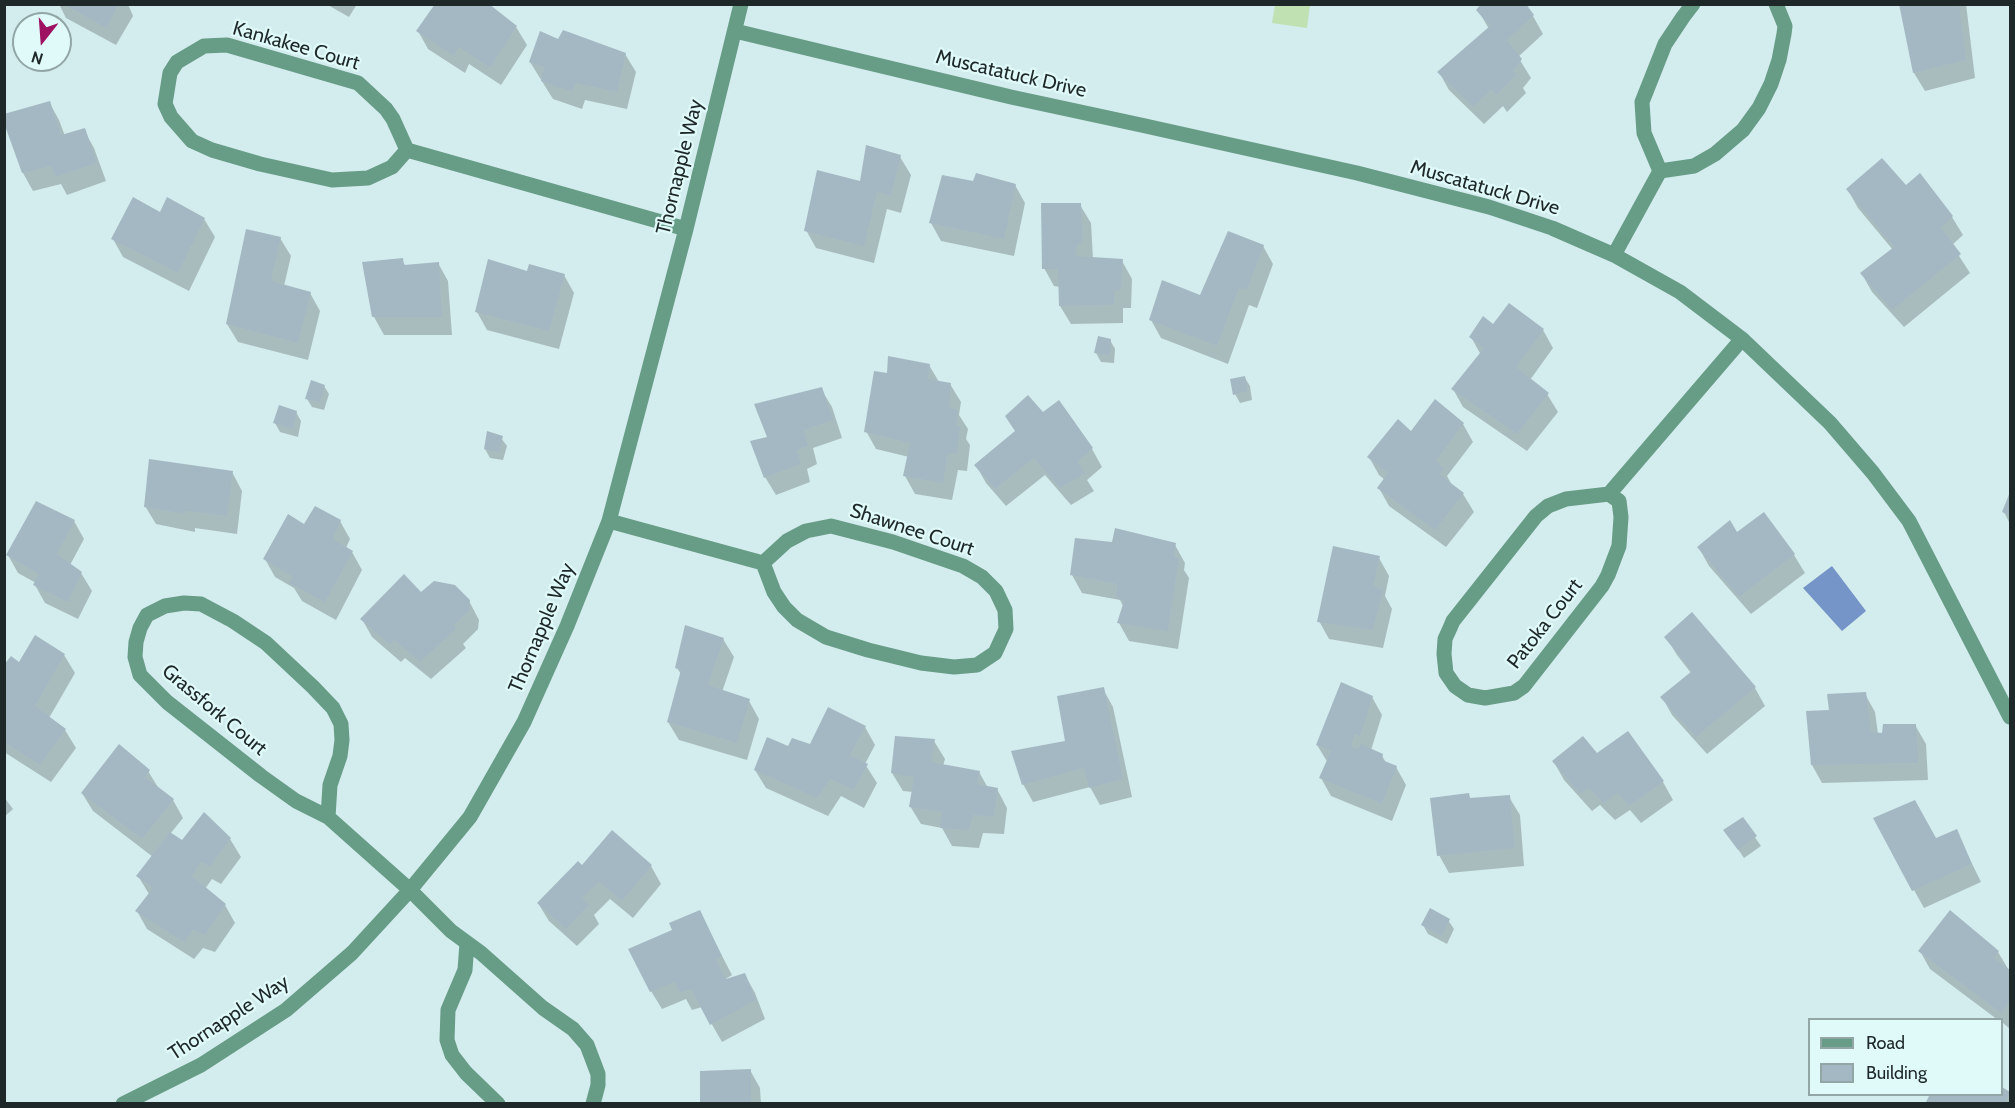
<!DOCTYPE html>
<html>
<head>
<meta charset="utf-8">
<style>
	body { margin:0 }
	#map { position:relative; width:2015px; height:1108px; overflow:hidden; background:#d3eced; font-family:Cabin,sans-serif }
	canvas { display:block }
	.frame { position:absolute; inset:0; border:6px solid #1e2828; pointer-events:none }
	.legend { position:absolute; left:1808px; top:1018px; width:195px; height:78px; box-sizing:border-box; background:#e0fafa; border:2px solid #92a6a6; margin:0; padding:8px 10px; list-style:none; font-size:18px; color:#1e2828 }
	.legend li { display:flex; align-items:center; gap:12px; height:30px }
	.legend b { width:30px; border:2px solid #92a6a6 }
	.north { position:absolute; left:12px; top:12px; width:60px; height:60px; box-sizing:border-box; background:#e0fafa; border:2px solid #92a6a6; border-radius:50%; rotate:197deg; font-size:16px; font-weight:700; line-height:24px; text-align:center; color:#1e2828 }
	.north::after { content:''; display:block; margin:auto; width:21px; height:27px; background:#9d1261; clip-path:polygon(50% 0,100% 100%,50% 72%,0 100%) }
</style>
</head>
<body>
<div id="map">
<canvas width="2015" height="1108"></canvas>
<div class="frame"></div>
<ul class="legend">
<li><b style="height:8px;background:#679c87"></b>Road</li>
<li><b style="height:16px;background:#a4b8c3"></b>Building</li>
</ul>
<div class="north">N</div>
</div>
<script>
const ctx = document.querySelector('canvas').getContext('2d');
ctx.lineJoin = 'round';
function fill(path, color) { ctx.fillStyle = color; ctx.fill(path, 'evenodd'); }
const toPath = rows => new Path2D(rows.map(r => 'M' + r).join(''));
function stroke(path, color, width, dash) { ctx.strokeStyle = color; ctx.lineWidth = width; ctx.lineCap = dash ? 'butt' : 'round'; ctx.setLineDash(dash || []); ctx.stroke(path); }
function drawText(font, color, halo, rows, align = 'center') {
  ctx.font = font + ' Cabin,sans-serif'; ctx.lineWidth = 4.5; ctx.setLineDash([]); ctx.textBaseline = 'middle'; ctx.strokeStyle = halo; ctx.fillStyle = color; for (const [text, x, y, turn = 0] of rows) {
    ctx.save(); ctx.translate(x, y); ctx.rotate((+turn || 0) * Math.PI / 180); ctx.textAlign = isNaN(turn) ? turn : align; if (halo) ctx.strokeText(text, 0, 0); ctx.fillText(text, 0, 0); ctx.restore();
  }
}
fill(toPath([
	[1275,5,1310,5,1307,28,1272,23]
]), '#c0e1b2');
fill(toPath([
	[1832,566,1866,611,1842,631,1803,588]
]), '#7594c7');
fill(toPath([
	[59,4,128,4,133,16,116,45,66,18],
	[326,4,357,4,349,17],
	[1901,4,1966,4,1975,78,1925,91,1914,73],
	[1478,10,1533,16,1543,34,1518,57,1531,78,1523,88,1526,93,1507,112,1503,106,1484,124,1449,90,1439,72,1489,29],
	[516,27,527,45,501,85,469,64,465,73,428,49,418,31],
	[559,41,625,54,636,72,627,109,585,100,582,109,553,99,530,62],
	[49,102,59,120,65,136,84,130,94,148,106,181,67,195,61,184,33,191,23,173,4,118],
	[900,157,911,175,901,213,887,209,874,263,816,248,806,230,861,183],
	[974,183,1015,185,1025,203,1014,256,941,241,931,223],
	[1848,190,1952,217,1963,235,1952,245,1970,273,1904,327,1872,292,1862,274,1893,250,1858,208],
	[1080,205,1091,223,1093,259,1122,261,1132,279,1131,308,1123,308,1123,323,1071,324,1060,306,1060,287,1054,286,1044,268],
	[160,214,204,219,215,237,189,291,123,257,113,239],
	[280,238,291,256,284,286,310,293,320,311,308,360,238,342,227,324],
	[1263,246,1273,264,1257,308,1249,305,1228,364,1161,338,1151,320,1201,297],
	[402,260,406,267,438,263,448,281,452,335,384,335,374,317],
	[528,273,564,275,574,293,559,349,487,330,477,312],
	[1493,326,1543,330,1553,348,1530,380,1547,394,1558,412,1527,451,1463,407,1453,389,1481,355,1471,337],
	[1110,340,1115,349,1114,363,1101,362,1096,353],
	[929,365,939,382,950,384,961,402,959,415,968,429,966,439,970,445,967,471,958,470,952,500,915,494,905,476,909,457,876,449,866,431,888,375],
	[1245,378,1250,386,1252,400,1240,403,1235,394],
	[324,386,329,394,324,410,312,407,307,399],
	[821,389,832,407,842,438,813,448,817,464,807,469,810,482,776,495,765,477,769,438],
	[296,412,301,421,298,437,280,432,275,423],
	[1042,414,1092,449,1102,467,1087,480,1094,491,1071,505,1045,475,1006,506,986,483,976,465,1016,432],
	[1463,424,1473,442,1447,476,1453,487,1463,494,1474,512,1446,547,1389,506,1379,488,1385,480,1379,475,1369,457,1411,433],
	[501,438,507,446,503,460,490,458,485,449],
	[232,472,242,491,237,534,195,528,195,532,156,524,145,506],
	[2010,496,2010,524,2004,512],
	[1764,514,1794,555,1805,573,1751,614,1709,566,1699,548,1737,534],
	[74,521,84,539,70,565,81,573,92,591,78,619,45,603,35,585,36,583,18,573,8,555],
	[340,521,350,539,346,548,352,552,362,570,336,620,302,601,294,588,275,577,265,559,305,526],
	[1113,544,1175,545,1185,563,1184,570,1189,578,1178,649,1129,641,1119,623,1124,608,1120,600,1082,593,1072,575],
	[1379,558,1389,576,1385,596,1392,609,1383,648,1329,639,1319,621],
	[421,595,469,601,479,620,478,629,463,644,466,648,431,679,405,658,401,662,372,637,362,619],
	[1692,614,1755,688,1765,706,1707,754,1672,715,1662,697,1691,673,1677,655,1666,637],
	[723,639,734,657,722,692,749,701,759,719,747,760,679,740,668,722,681,674,677,668],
	[64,655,75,673,49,718,65,730,76,748,51,782,4,752,4,666],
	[1103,689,1113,707,1132,797,1100,805,1090,787,1033,802,1023,784,1067,743],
	[1865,694,1875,712,1878,734,1915,725,1926,744,1928,780,1822,783,1812,765,1807,712,1830,712],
	[1372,697,1382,715,1371,750,1382,756,1387,764,1396,767,1406,785,1392,821,1331,796,1321,778,1328,763,1317,745],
	[865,727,875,745,865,764,877,783,864,808,841,796,828,816,766,788,755,770,789,748,811,746],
	[1627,733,1663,782,1673,800,1641,823,1630,810,1615,820,1600,805,1592,811,1564,780,1554,762,1597,756],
	[934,741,945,759,943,766,979,772,988,788,997,789,1007,808,1004,834,983,833,979,848,952,846,942,828,921,824,910,806,913,792,903,791,892,773],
	[148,771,159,789,173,800,183,818,170,834,182,842,230,839,241,857,221,884,212,879,205,889,225,905,235,923,215,952,203,948,194,959,147,929,137,911,149,894,138,876,153,857,93,811,82,793],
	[1468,795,1471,799,1509,797,1520,815,1524,866,1449,873,1439,855],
	[4,797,13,809,4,817],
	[1742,819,1761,846,1744,858,1725,830],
	[1956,831,1981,882,1924,908,1914,890,1936,840],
	[651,866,661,884,633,918,610,899,594,915,599,924,577,946,549,921,538,903,582,867],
	[699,912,732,975,724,980,745,975,755,993,765,1019,722,1042,702,1007,692,1010,686,999,662,1009,651,991,674,931],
	[1448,920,1454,929,1447,944,1428,934,1423,925],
	[1920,951,1998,952,2010,972,2010,1029,2002,1022,2002,1020,1998,1020,1930,969],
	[750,1070,760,1088,761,1104,701,1104],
	[2002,1089,2009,1093,2010,1104,1927,1104,2002,1094]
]), '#0003');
fill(toPath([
	[63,4,119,4,106,28],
	[435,4,489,4,517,26,490,68,459,47,454,56,416,31],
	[1481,4,1526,4,1534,15,1507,40,1522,59,1513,71,1517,74,1496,95,1492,89,1473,107,1437,72,1490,26,1476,10],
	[1899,4,1959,4,1966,60,1913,73],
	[563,30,626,53,617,92,575,83,572,92,541,81,544,67,529,62,540,31,558,39],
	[50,101,61,135,85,128,97,163,56,177,51,166,22,173,4,123,4,114],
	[866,145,901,155,891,196,877,192,864,246,804,231,817,170,860,181],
	[1882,158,1906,185,1920,173,1953,216,1941,228,1961,254,1892,310,1860,273,1894,247,1846,189],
	[976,173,1016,184,1004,239,929,223,942,175,973,181],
	[133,197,160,212,167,197,205,218,178,273,111,239],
	[1041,203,1081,203,1083,243,1077,244,1076,256,1123,259,1121,290,1114,291,1114,305,1059,306,1058,269,1042,269],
	[246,229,281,237,271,281,311,292,298,343,226,324],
	[1228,231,1264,245,1247,290,1239,288,1217,346,1149,320,1162,280,1200,295],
	[403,258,404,265,439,262,442,317,372,317,362,262],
	[488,259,527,271,529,264,565,274,549,331,475,312],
	[1509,303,1544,329,1516,367,1549,393,1517,434,1451,389,1484,348,1469,337,1483,316,1493,324],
	[1098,336,1111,339,1110,355,1094,353],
	[888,356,930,364,928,379,951,383,949,407,958,410,956,426,960,426,957,453,948,453,943,483,903,476,910,443,864,432,874,371,887,373],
	[1245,376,1248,391,1233,395,1230,379],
	[311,380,325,385,320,402,305,399],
	[822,387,833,420,804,430,808,446,797,450,801,464,764,478,750,441,767,437,754,404],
	[1028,395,1043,412,1059,400,1093,448,1077,462,1085,473,1060,488,1034,458,995,489,974,465,1015,431,1005,416],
	[1435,399,1464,423,1436,461,1444,468,1440,475,1464,493,1435,530,1377,488,1388,473,1367,457,1398,419,1411,431],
	[279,405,297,411,293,429,273,423],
	[487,431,503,436,499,452,484,449],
	[149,459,233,471,227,516,186,511,185,514,144,507],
	[2010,492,2010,516,2002,512],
	[36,501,75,520,57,554,82,572,68,602,33,585,39,574,6,555],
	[315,506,341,520,333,539,353,551,325,602,289,583,293,577,263,559,288,514,304,524],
	[1764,512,1795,554,1739,597,1697,547,1730,520,1737,532],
	[1115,528,1176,543,1174,557,1179,558,1168,631,1117,623,1124,601,1116,598,1117,584,1070,575,1075,538,1112,542],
	[1333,546,1380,556,1373,586,1383,590,1373,630,1317,622],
	[404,574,421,592,434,581,455,585,470,600,469,611,454,625,456,629,420,662,394,640,390,645,360,619],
	[1692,612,1756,687,1696,737,1660,697,1692,671,1664,637],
	[685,625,724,638,708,685,750,699,737,743,667,722,681,670,675,668],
	[35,635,65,654,35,706,66,729,40,765,4,742,4,665,11,656,19,662],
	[1341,682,1373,696,1360,736,1355,734,1351,746,1358,749,1361,744,1383,754,1382,760,1397,766,1382,804,1319,778,1331,751,1316,745],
	[1104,687,1123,779,1089,788,1084,768,1022,785,1011,751,1065,741,1057,696],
	[1866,692,1871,732,1882,733,1883,724,1916,724,1918,763,1811,765,1806,711,1829,710,1827,694],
	[828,707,866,726,850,755,868,764,854,790,830,779,817,798,754,770,767,737,788,746,792,738,810,744],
	[1628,731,1664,781,1629,806,1618,793,1603,803,1589,788,1580,794,1552,761,1583,736,1597,753],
	[895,736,935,739,931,762,980,771,977,784,998,788,994,817,973,815,969,830,940,828,942,812,909,807,914,777,891,773],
	[119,744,150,770,145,777,174,799,142,839,81,793],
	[1469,793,1470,798,1510,795,1515,848,1437,856,1430,798],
	[1915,800,1936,838,1957,829,1972,864,1912,891,1873,818],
	[204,812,231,838,210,867,201,862,192,876,226,904,205,935,193,930,184,942,135,911,153,888,136,876,170,832,182,840],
	[1743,817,1757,836,1738,850,1723,830],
	[612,830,652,865,622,901,599,882,582,898,589,905,566,929,537,903,578,861,582,865],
	[1430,908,1450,919,1442,936,1421,925],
	[700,910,722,956,716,960,726,979,745,973,756,1000,710,1025,691,989,680,993,675,982,650,992,628,949,672,930,669,923],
	[1950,910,1999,951,1994,958,2010,970,2010,1001,2001,1013,1918,951],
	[751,1069,751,1104,700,1104,700,1071],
	[2002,1087,2010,1092,2004,1104,1925,1104,1930,1094,2002,1094]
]), '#a4b8c3');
stroke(toPath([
	[735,31,1011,97,1141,125,1357,173,1489,207,1552,228,1614,255,1680,292,1742,339,1830,423,1873,473,1909,521,2010,717],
	[407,150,393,119,386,109,358,83,227,45,204,46,177,62,170,73,165,104,171,117,192,141,212,150,260,164,332,180,368,178,392,167,407,150,686,229],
	[1660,171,1694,166,1715,154,1743,130,1759,108,1771,84,1779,60,1784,34,1785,26,1776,4],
	[1660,171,1644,133,1642,102,1665,44,1683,17,1693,4],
	[1614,255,1660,171],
	[1609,494,1619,501,1621,517,1619,546,1608,575,1602,586,1524,686,1514,693,1485,698,1468,695,1455,686,1446,673,1444,654,1445,639,1450,628,1453,621,1536,516,1548,506,1566,499,1609,494,1742,339],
	[609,521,763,563,774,592,784,607,797,620,826,637,868,650,921,663,954,667,977,665,995,653,1006,629,1005,610,996,591,982,577,963,566,893,542,831,526,806,531,787,541,763,563],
	[328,817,330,785,340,756,342,740,341,724,333,708,313,687,266,643,233,621,201,604,184,603,165,606,147,615,140,628,136,642,135,657,140,675,167,702,261,776,296,801,328,817,410,890,451,931,481,953,543,1008,573,1029,587,1045,598,1074,598,1085,593,1104],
	[467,943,465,970,448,1010,447,1040,452,1055,466,1073,498,1104],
	[123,1104,201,1065,286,1010,352,953,410,890,470,817,524,722,567,626,609,521,686,229,741,4]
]), '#679c87', 15);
drawText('20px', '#1e2828', '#e0fafa', [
	["Kankakee Court",296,46,16],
	["Muscatatuck Drive",1011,74,13],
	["Thornapple Way",680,167,-76],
	["Muscatatuck Drive",1485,188,16],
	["Shawnee Court",912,530,18],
	["Patoka Court",1545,624,-52],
	["Thornapple Way",542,628,-67],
	["Grassfork Court",214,710,40],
	["Thornapple Way",229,1018,-33]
]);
</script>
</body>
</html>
